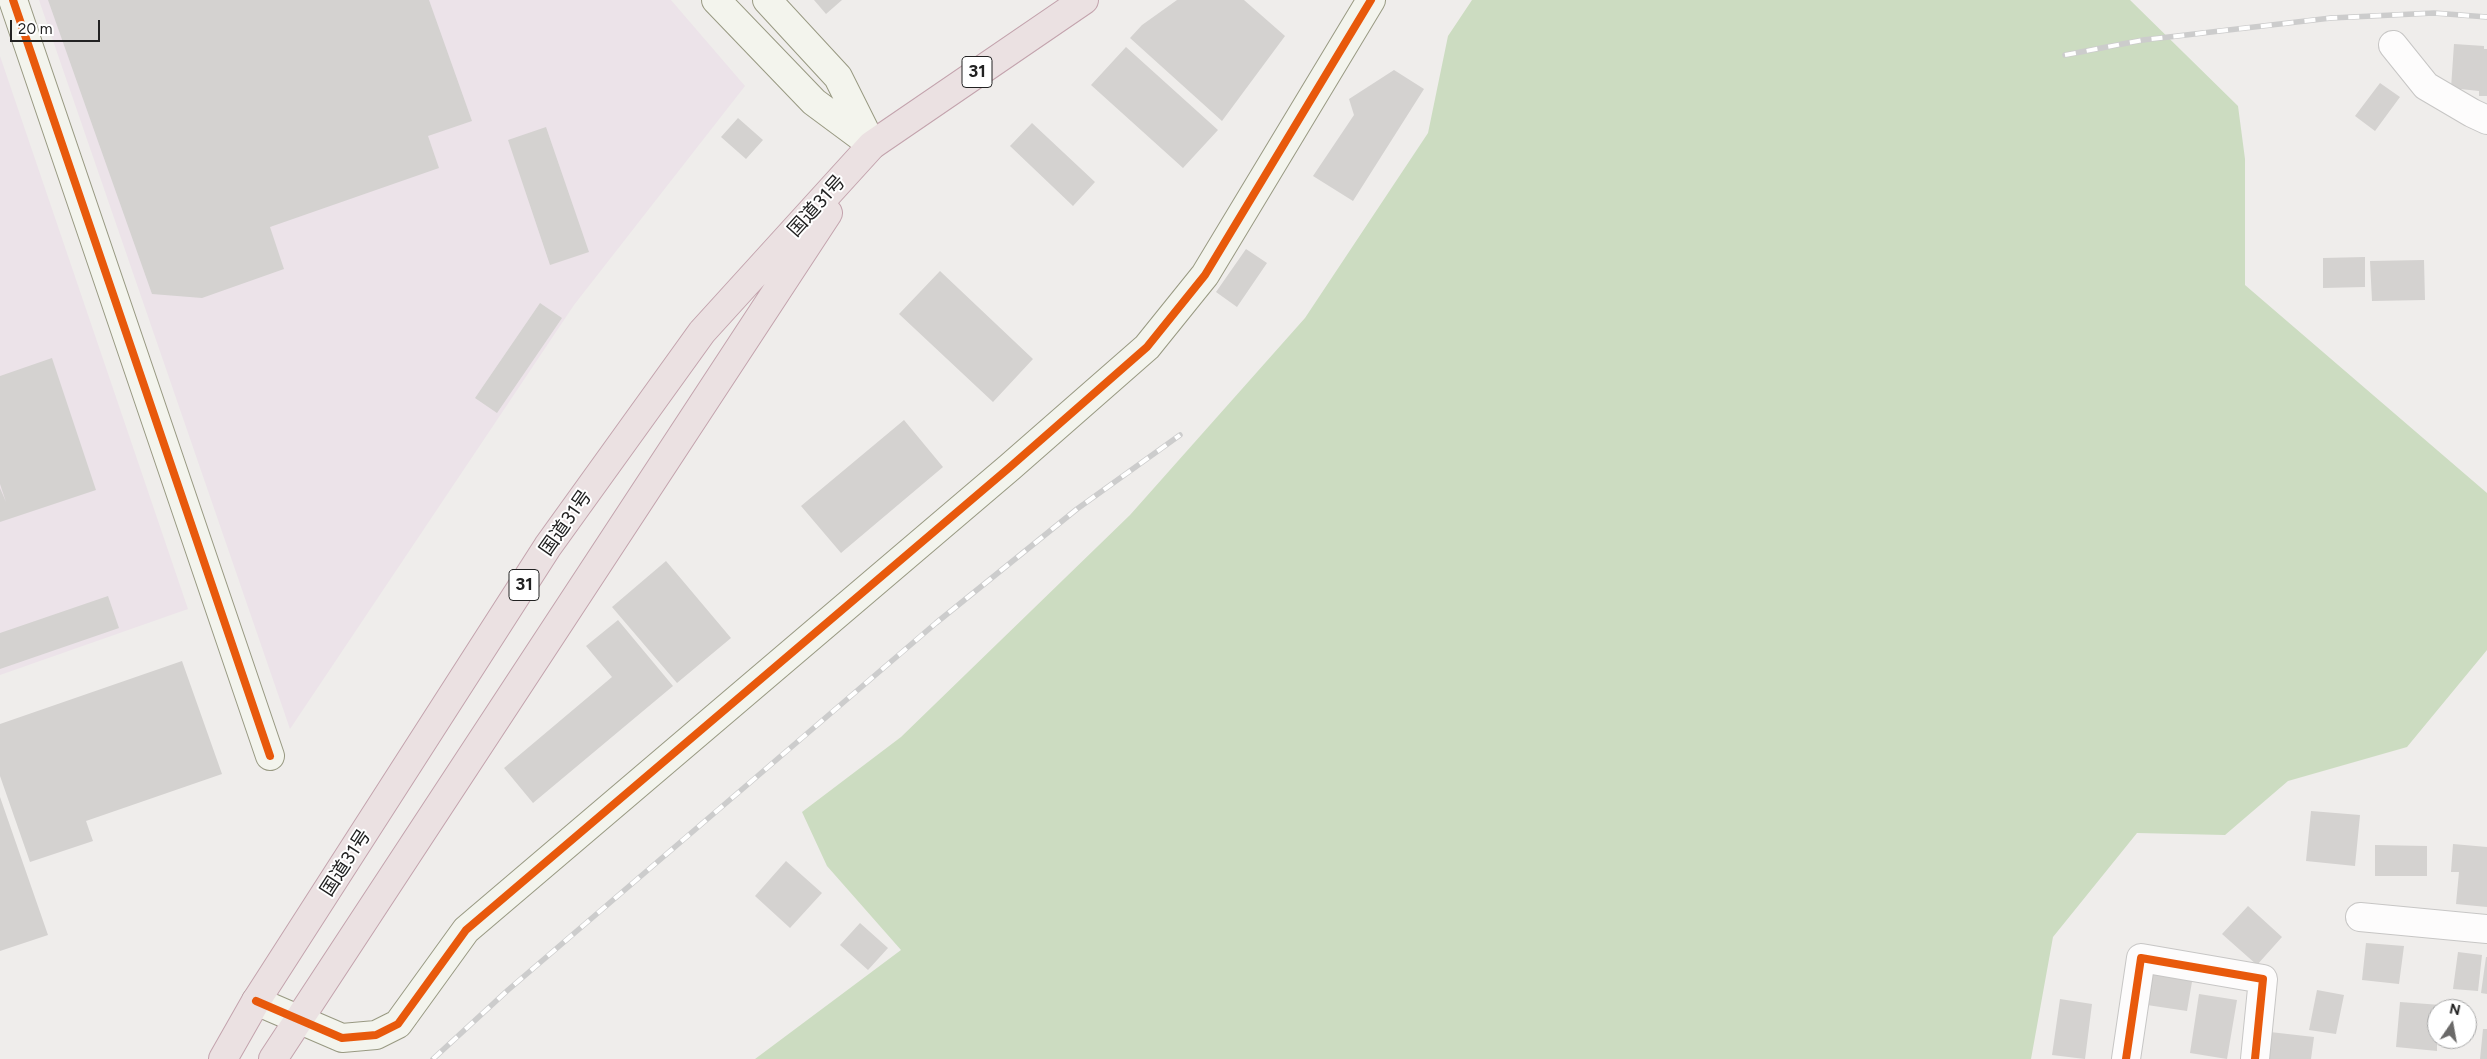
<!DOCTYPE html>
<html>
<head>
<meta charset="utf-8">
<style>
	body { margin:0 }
	#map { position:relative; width:2487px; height:1059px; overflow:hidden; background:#efedeb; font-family:Figtree,sans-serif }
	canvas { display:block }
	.north { position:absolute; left:2427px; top:999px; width:50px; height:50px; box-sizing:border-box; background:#fff; border:1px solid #a7a7a7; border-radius:50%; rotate:12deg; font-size:14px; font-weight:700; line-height:20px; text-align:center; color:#222 }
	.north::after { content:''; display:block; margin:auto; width:18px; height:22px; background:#6a6968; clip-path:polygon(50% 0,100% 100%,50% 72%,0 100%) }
	.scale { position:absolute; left:10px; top:20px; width:90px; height:22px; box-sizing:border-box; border:2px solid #222; border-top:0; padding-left:6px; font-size:15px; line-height:18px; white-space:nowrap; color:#222; -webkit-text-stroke:4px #fff; paint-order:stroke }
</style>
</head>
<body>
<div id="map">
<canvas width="2487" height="1059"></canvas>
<div class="north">N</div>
<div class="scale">20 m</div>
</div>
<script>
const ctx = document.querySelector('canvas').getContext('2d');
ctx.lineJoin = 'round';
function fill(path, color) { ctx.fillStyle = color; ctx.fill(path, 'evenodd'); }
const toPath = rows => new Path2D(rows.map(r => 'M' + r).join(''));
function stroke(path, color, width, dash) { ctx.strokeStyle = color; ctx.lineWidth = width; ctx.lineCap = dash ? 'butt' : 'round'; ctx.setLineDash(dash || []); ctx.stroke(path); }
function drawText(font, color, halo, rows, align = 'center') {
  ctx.font = font + ' Figtree,"Noto Sans JP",sans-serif'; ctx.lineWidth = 4; ctx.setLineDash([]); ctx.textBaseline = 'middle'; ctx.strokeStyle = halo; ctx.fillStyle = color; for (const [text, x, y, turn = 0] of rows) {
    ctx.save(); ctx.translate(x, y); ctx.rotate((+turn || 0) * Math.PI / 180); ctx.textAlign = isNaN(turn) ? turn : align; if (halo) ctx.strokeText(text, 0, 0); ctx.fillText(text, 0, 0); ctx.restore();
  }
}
fill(toPath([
	[39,0,671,0,745,86,574,305,290,729],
	[0,56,188,609,0,675]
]), '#ece3e9');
fill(toPath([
	[1472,0,2130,0,2238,106,2245,159,2245,285,2487,493,2487,650,2407,747,2288,781,2225,835,2137,833,2053,937,2031,1059,755,1059,901,950,827,866,802,812,901,737,1130,515,1305,318,1428,133,1448,36]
]), '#ccdcc1');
fill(toPath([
	[48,0,429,0,472,121,428,136,439,168,270,227,284,269,202,298,152,294],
	[814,0,842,0,826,14],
	[1177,0,1244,0,1285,36,1222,121,1130,38,1142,25],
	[2454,44,2484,46,2484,49,2487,49,2487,96,2479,96,2479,91,2451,88],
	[1126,47,1218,130,1183,168,1091,85],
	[1394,70,1424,89,1353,201,1313,176,1354,115,1349,99],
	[2380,83,2400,97,2375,131,2355,116],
	[738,118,763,140,746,159,721,137],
	[1032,123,1095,182,1073,206,1010,146],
	[546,127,589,252,550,265,508,140],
	[1246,249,1267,263,1237,307,1216,292],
	[2365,257,2365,287,2323,288,2323,258],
	[2424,260,2425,300,2372,301,2370,261],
	[940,271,1033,359,993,402,899,314],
	[540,303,562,318,497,413,475,398],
	[52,358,96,490,0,522,0,488,6,502,0,484,0,376],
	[904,420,943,467,841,553,801,506],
	[666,561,731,638,677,683,612,607],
	[108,596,119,628,0,669,0,633],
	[618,620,673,686,533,803,504,768,612,677,586,646],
	[182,661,222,774,86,821,93,841,30,862,0,776,0,724],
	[0,797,48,935,0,951],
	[2311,811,2360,815,2355,866,2306,861],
	[2453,844,2487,847,2487,907,2456,904,2459,872,2451,872],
	[2375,845,2427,846,2427,876,2375,876],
	[786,861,822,893,790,928,755,896],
	[2248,906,2282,937,2257,965,2222,934],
	[860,923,888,948,868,970,840,945],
	[2366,943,2404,946,2399,984,2362,980],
	[2458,952,2482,955,2478,991,2453,989],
	[2486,957,2487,957,2487,994,2481,993],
	[2153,970,2193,976,2187,1011,2147,1005],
	[2317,990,2344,995,2336,1034,2309,1030],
	[2199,994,2237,1000,2227,1059,2190,1053],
	[2060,999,2092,1004,2085,1059,2052,1055],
	[2400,1002,2441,1005,2441,1009,2437,1009,2437,1051,2396,1047],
	[2483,1029,2487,1029,2487,1059,2480,1059],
	[2270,1032,2314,1037,2311,1059,2267,1059]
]), '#d4d2d0');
const street = toPath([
	[2393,45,2426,86,2472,113,2487,120],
	[2360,917,2487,929],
	[2126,1059,2141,958,2263,979,2255,1059]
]);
const secondary = toPath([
	[13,0,270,756],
	[716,0,814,102,872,145],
	[767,0,838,77,869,139],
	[256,1001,342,1038,376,1035,398,1024,466,930,1010,467,1147,347,1205,275,1371,0]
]);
const highway = toPath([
	[223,1059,256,1001,548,546,702,332,872,145,1084,0],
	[273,1059,828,213]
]);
stroke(street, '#c7c6c5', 30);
stroke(secondary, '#989982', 30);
stroke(highway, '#c3a3ad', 30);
stroke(street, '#fdfcfc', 28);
stroke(secondary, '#f3f4ed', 28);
stroke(highway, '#ebe1e2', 28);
const rail = toPath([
	[2065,55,2143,40,2331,18,2434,13,2487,17],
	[433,1059,508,990,936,623,1077,509,1180,435]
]);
stroke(rail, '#ccc', 5.5);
stroke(rail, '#fff', 4, [11]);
stroke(toPath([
	[13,0,270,756],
	[256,1001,342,1038,376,1035,398,1024,466,930,1010,467,1147,347,1205,275,1371,0],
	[2126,1059,2141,958,2263,979,2255,1059]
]), '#e8590c', 8);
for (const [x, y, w] of [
	[977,72,30],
	[524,585,30]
]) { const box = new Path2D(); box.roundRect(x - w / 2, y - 15.5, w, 31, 4); ctx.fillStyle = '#fff'; ctx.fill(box); stroke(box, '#222', 1); }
drawText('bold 18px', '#222', null, [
	["31",977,72],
	["31",524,585]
]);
drawText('19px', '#222', '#fff', [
	["国道31号",817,206,-48],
	["国道31号",566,523,-55],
	["国道31号",346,863,-57]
]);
</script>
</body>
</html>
